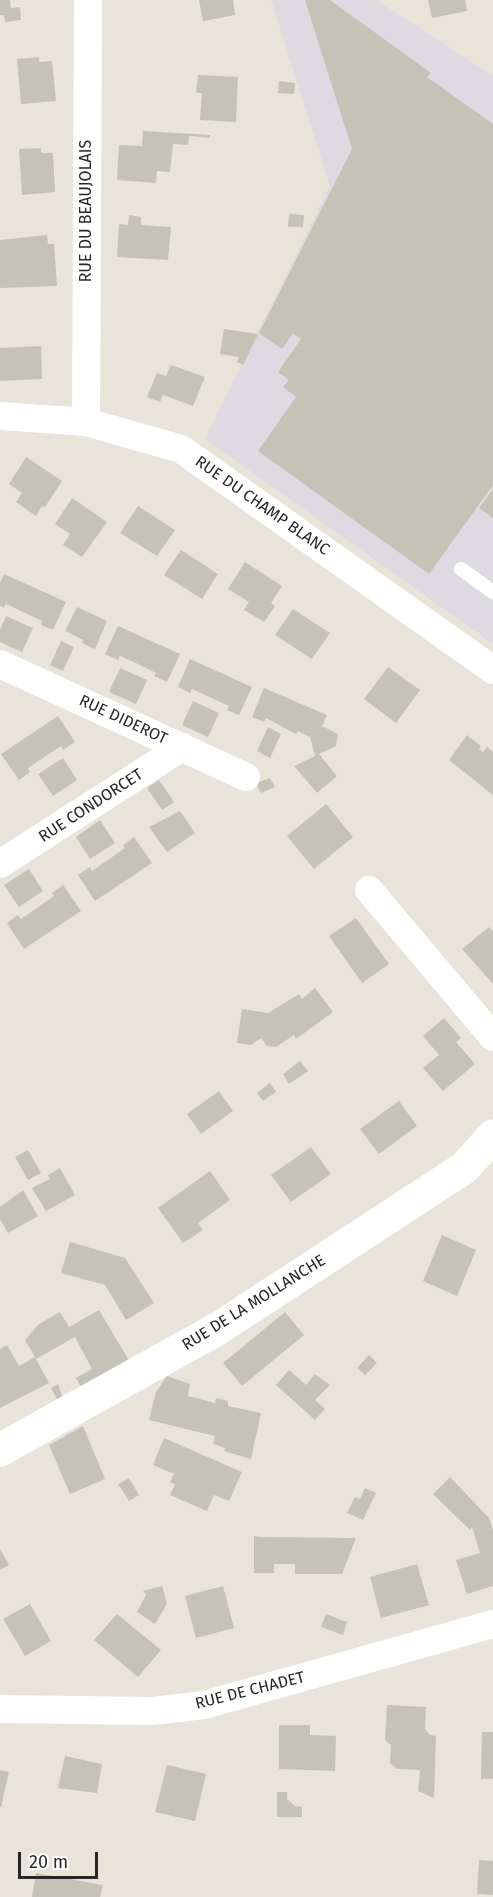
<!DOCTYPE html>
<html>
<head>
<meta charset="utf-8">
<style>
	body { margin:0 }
	#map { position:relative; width:493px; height:1897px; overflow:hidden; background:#e9e4d9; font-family:"Fira Sans",sans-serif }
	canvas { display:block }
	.scale { position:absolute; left:18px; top:1852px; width:80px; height:27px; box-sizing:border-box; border:3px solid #272727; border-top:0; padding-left:8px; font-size:18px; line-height:21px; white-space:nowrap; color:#272727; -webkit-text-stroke:4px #fff; paint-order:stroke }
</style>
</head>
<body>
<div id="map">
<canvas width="493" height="1897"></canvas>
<div class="scale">20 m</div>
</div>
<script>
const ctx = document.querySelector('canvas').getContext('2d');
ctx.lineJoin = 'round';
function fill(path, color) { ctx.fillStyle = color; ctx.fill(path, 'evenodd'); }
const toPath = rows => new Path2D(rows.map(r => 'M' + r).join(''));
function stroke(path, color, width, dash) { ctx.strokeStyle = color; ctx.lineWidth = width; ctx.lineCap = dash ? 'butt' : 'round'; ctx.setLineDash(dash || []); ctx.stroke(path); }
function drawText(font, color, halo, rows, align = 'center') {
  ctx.font = font + ' "Fira Sans",sans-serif'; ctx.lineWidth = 5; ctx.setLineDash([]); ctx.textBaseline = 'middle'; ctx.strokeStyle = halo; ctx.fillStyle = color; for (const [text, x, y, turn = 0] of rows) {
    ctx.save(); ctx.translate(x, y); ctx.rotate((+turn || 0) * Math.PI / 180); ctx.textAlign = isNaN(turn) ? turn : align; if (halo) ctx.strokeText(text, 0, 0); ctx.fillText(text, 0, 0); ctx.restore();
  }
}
fill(toPath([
	[271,0,376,0,493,76,493,644,205,439,330,186]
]), '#dddae2');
fill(toPath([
	[0,0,10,0,11,8,20,7,21,20,5,22,4,15,0,15],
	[199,0,233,0,235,15,203,21],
	[305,0,330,0,431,73,427,77,493,124,493,485,429,574,258,451,296,397,283,387,289,380,278,372,301,339,293,333,282,349,259,333,352,149],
	[428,0,465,0,467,11,432,18],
	[39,57,39,62,52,61,56,101,21,104,17,59],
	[198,75,238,77,236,122,200,120,202,93,196,93],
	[279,81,295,83,294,94,278,93],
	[143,131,210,135,210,138,189,136,188,145,173,144,170,172,157,171,156,183,117,180,119,145,142,146],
	[41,148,41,153,53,153,55,192,22,195,19,149],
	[289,214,304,215,303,227,288,227],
	[129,215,141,217,141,225,171,227,168,260,117,257,119,224,128,225],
	[47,235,48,244,54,244,57,286,0,288,0,240],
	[224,329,258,334,243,365,237,362,239,357,220,354],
	[41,346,42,379,0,381,0,348],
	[171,365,205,377,193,406,163,395,160,402,147,397,157,373,166,376],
	[26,457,62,481,45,507,42,506,36,516,16,502,22,493,9,484],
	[493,489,493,518,479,508],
	[72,498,107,522,82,557,63,545,70,534,55,524],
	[138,506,175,530,157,556,120,533],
	[181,550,218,574,202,599,164,575],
	[245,562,282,586,271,603,275,606,264,622,244,610,249,602,228,589],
	[4,574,66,602,53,630,41,625,42,621,6,604,4,608,0,606,0,583],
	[77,607,107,621,95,649,82,643,83,640,65,631],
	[293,609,330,633,312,659,275,635],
	[6,616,33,628,22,652,0,642,0,630],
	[118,626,180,654,167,682,154,676,156,673,138,664,120,656,118,660,105,654],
	[61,641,74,647,63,671,50,665],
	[190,659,252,687,239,715,227,710,229,706,192,689,190,693,178,687],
	[388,667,420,690,396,723,364,699],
	[120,668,147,680,136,704,109,692],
	[264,688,327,715,322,726,338,734,336,746,319,754,337,776,317,793,294,766,315,756,310,737,298,731,296,734,266,718,264,722,252,717],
	[193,701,219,713,208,737,182,725],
	[58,716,75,742,63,750,61,746,28,768,30,772,19,780,1,754],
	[268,727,281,734,270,758,257,751],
	[467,735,481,746,479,749,483,752,487,747,493,752,493,795,449,760],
	[63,758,77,780,53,796,38,774],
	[270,778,275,787,261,793,256,783],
	[159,780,174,802,162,810,147,788],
	[326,804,353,837,314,869,287,836],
	[180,811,195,833,167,852,149,827],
	[100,820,115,843,90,859,76,837],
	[134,837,152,863,95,901,78,875,90,867,92,871,125,848,123,845],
	[29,869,43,891,19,907,4,885],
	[63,885,81,911,24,949,7,923,18,915,21,919,54,896,52,893],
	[356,918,389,964,362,983,329,936],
	[489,927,493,931,493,984,462,949],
	[315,988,333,1012,296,1039,294,1035,276,1047,267,1046,261,1038,251,1045,237,1043,242,1009,268,1013,299,994,302,999],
	[444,1018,461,1038,456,1042,475,1064,443,1091,423,1068,439,1055,423,1036],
	[300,1061,308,1071,289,1084,283,1074],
	[270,1083,276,1092,263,1101,257,1093],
	[219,1091,233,1111,201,1134,187,1114],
	[399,1101,417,1126,379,1154,360,1129],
	[311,1147,331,1174,291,1202,271,1175],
	[28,1150,41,1173,28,1180,15,1157],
	[60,1168,75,1195,46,1211,32,1188,50,1179,48,1175],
	[210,1171,230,1200,198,1223,203,1230,183,1243,158,1208],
	[23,1190,38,1216,8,1233,0,1219,0,1207],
	[442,1235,476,1250,457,1296,423,1281],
	[70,1242,125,1258,154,1303,126,1320,105,1285,61,1273],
	[99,1310,130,1362,82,1389,76,1378,92,1369,75,1337,36,1359,49,1383,0,1408,0,1349,7,1345,19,1366,35,1357,25,1340,39,1324,60,1312,69,1327],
	[285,1312,304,1335,242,1386,223,1363],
	[369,1355,377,1363,365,1375,357,1368],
	[289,1370,306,1385,315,1374,330,1385,315,1400,325,1409,315,1420,276,1385],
	[167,1376,190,1384,188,1396,215,1403,216,1398,228,1401,228,1406,261,1413,251,1459,224,1451,225,1448,213,1444,215,1436,149,1420,156,1392],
	[58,1384,63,1399,58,1401,51,1388],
	[83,1426,105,1479,70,1494,49,1445],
	[164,1438,242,1472,229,1501,214,1495,207,1511,170,1495,175,1484,170,1482,174,1474,153,1465],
	[450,1477,489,1518,493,1530,493,1586,467,1594,456,1560,480,1553,472,1527,470,1530,433,1494],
	[129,1478,139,1495,129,1501,118,1484],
	[365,1488,376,1493,363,1520,347,1513,355,1497,360,1499],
	[254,1536,259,1537,356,1538,342,1574,295,1574,295,1564,274,1564,274,1573,254,1573],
	[0,1549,9,1565,0,1570],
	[417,1564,429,1605,381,1618,370,1577],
	[162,1586,167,1604,155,1624,137,1612,146,1595,143,1591],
	[223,1586,234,1628,196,1638,185,1596],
	[30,1604,51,1641,25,1656,3,1619],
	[117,1614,161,1650,138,1677,94,1640],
	[326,1614,347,1622,343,1635,321,1627],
	[387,1705,426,1707,425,1729,430,1735,436,1736,434,1798,418,1791,420,1770,397,1769,390,1763,391,1745,385,1740],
	[279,1725,310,1725,310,1735,336,1736,335,1771,279,1769],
	[482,1732,493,1732,493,1779,481,1779],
	[65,1756,102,1764,97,1793,58,1788],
	[167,1765,206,1774,195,1821,155,1812],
	[0,1770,9,1772,1,1807,0,1807],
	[277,1792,287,1792,287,1799,295,1806,302,1807,302,1817,277,1817],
	[479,1860,493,1861,493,1895,477,1894],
	[36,1873,103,1885,100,1897,32,1897]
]), '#c5c2b8');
stroke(toPath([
	[461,569,493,592]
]), '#fff', 14);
stroke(toPath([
	[0,416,86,422,181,449,493,670],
	[86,422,88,0],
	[0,664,246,777],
	[0,864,182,747],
	[369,890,493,1037],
	[0,1709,152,1711,204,1705,493,1624]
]), '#fff', 28);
stroke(toPath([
	[0,1450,219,1328,464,1168,493,1136]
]), '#fff', 33);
drawText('16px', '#272727', '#fff', [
	["RUE DU BEAUJOLAIS",87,211,-90],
	["RUE DU CHAMP BLANC",262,506,35],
	["RUE DIDEROT",123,720,25],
	["RUE CONDORCET",91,806,-33],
	["RUE DE LA MOLLANCHE",254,1303,-32],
	["RUE DE CHADET",250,1691,-14]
]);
</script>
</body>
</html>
